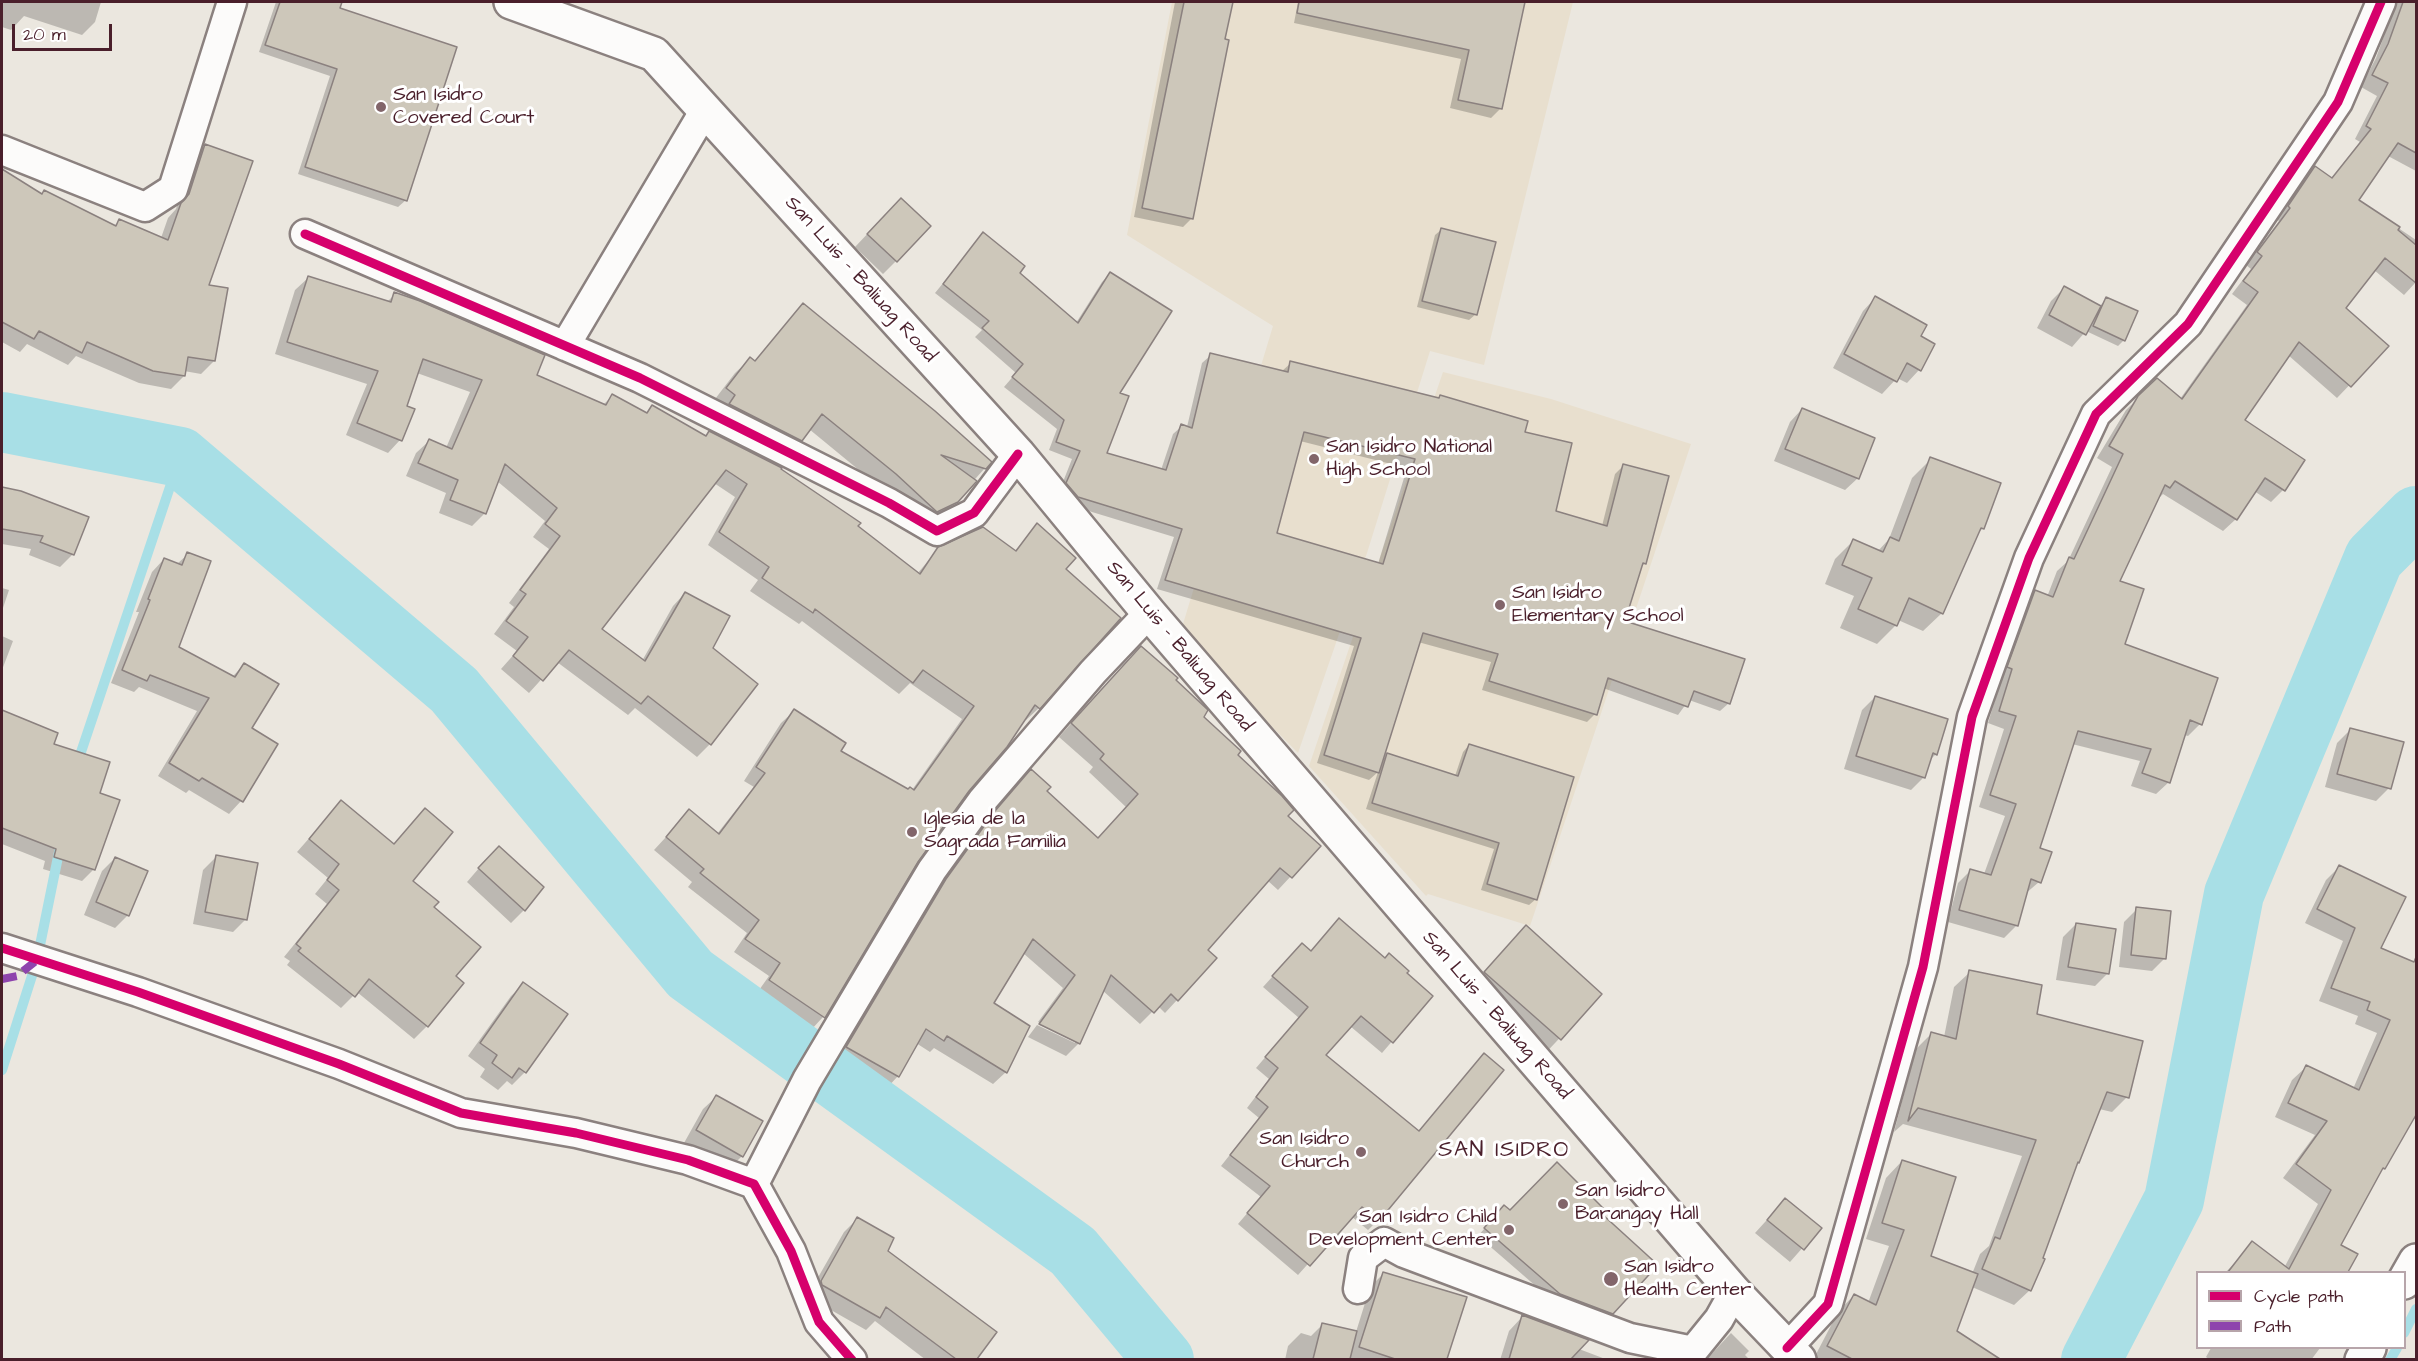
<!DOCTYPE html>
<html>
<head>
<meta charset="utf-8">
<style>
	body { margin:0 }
	#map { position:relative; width:2418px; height:1361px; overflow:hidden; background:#ebe7df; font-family:"Architects Daughter",sans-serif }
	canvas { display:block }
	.frame { position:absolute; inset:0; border:3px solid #4a1f2b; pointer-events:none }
	.legend { position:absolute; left:2196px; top:1271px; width:210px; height:78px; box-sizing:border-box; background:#fff; border:2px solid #b7a5aa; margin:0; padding:8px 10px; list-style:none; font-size:18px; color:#4a1f2b }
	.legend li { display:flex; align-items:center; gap:12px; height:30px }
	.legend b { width:30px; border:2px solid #b7a5aa }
	.scale { position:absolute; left:12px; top:24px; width:100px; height:27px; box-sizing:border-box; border:3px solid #4a1f2b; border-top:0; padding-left:8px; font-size:18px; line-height:21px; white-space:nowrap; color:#4a1f2b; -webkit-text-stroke:4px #fff; paint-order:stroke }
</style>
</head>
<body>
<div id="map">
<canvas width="2418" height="1361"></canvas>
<div class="frame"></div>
<ul class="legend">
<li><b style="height:8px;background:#d6006c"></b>Cycle path</li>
<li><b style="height:8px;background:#8e44ad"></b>Path</li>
</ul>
<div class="scale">20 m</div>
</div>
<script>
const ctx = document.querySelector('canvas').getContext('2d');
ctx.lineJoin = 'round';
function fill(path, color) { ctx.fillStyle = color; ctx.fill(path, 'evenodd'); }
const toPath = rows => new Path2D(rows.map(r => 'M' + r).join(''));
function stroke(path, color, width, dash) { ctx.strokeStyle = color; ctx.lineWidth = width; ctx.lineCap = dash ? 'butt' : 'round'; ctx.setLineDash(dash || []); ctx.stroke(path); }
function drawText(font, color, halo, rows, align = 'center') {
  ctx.font = font + ' "Architects Daughter",sans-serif'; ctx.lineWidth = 6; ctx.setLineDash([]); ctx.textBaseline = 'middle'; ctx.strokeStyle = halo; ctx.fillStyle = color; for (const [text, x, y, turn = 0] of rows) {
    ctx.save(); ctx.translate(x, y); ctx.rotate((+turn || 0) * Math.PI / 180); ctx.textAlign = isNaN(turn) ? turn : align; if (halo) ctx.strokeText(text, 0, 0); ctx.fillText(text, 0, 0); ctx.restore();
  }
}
fill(toPath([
	[1172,2,1573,2,1484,365,1430,351,1367,553,1298,753,1180,634,1273,326,1127,235],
	[1443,372,1551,399,1691,444,1530,926,1428,894,1426,896,1309,766]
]), '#e8dfce');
fill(toPath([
	[2,2,101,2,95,22,82,35,24,16,11,30,2,27],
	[276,2,340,2,338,9,406,200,398,207,298,174,330,76,259,52],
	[1175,2,1231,2,1192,218,1183,227,1134,217],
	[1298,2,1524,2,1500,109,1491,118,1450,108,1461,59,1294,23],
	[2384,2,2416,2,2416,171,2388,156,2357,200,2416,240,2416,282,2404,295,2374,270,2344,309,2387,346,2337,398,2288,355,2243,420,2283,490,2271,502,2254,491,2236,519,2223,531,2163,494,2157,500,2118,581,2123,645,2200,724,2188,736,2184,735,2169,782,2156,794,2131,786,2140,761,2072,744,2038,849,2039,882,2025,894,2017,925,2004,938,1948,922,1958,883,1970,871,1984,874,2005,816,1979,807,2004,729,1988,723,2001,681,1996,679,2023,604,2035,592,2047,597,2057,571,2068,561,2112,467,2097,458,2126,410,2157,380,2180,399,2247,305,2232,294,2251,269,2246,265,2279,221,2276,219,2303,180,2315,168,2331,179,2360,142,2355,139,2377,96,2361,87,2376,58,2392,14,2385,11],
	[205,146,207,286,214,361,201,374,184,371,184,376,171,389,139,383,76,356,68,365,27,344,20,352,2,342,2,170,41,195,44,192,114,226,119,221,161,238,168,218,176,209,192,159],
	[888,212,896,261,883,274,855,247],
	[1442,229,1476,314,1469,320,1417,307,1435,235],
	[983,234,1018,273,1076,323,1102,282,1110,274,1118,393,1106,454,1161,470,1173,434,1182,426,1187,427,1202,363,1211,355,1282,371,1291,363,1437,399,1440,396,1523,433,1554,513,1602,526,1615,474,1624,465,1645,563,1640,568,1623,622,1729,703,1720,711,1689,700,1678,715,1603,688,1595,714,1587,722,1482,690,1491,662,1418,642,1381,761,1387,755,1455,776,1463,752,1469,745,1536,899,1529,905,1481,890,1494,849,1366,809,1378,772,1369,780,1317,763,1354,646,1157,589,1174,537,1069,505,1059,492,1072,459,1049,450,1057,429,1004,387,1016,373,975,337,982,330,935,293],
	[1300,441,1407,468,1378,564,1276,534],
	[308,278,386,303,395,294,535,375,603,405,612,396,645,414,652,407,856,527,917,574,939,548,1014,552,1037,525,1064,569,1039,708,1026,720,1024,719,967,790,917,861,823,1017,811,1030,757,993,769,976,734,952,747,933,688,887,692,882,654,850,690,811,717,834,754,787,744,781,781,723,794,711,839,751,908,791,912,790,962,719,910,683,899,694,802,621,799,624,750,591,758,580,708,545,735,497,714,483,600,629,642,661,673,606,685,593,711,649,756,684,710,744,697,757,635,708,628,715,557,662,529,693,501,669,517,651,494,634,514,607,509,603,549,549,533,537,545,521,497,481,485,513,472,526,439,513,446,493,406,476,416,453,429,441,446,448,470,392,417,373,406,407,413,410,400,440,388,453,346,435,367,384,275,354,295,290],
	[2064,288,2099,307,2106,299,2124,340,2118,346,2086,331,2072,347,2037,328,2051,301],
	[1875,298,1919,337,1919,370,1907,383,1897,378,1882,394,1833,368,1863,311],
	[803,305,985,468,941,517,882,489,809,429,786,455,712,403,735,373,750,359,754,362],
	[1802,409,1858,478,1845,490,1774,461,1790,422],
	[1931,459,1983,528,1976,535,1942,613,1923,631,1898,620,1896,625,1877,644,1840,628,1854,596,1825,584,1835,559,1853,541,1878,551,1889,539,1912,478],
	[2,488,21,492,73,554,60,567,29,555,31,549,2,544],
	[188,554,177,647,232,677,244,665,250,729,276,744,241,801,229,814,189,790,186,793,158,776,197,711,139,687,134,692,111,683,139,612,136,612,152,572,164,559,177,564],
	[2,588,9,590,2,611],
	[2,636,13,641,2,670],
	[1128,660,1174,680,1202,718,1286,816,1319,846,1278,890,1267,880,1206,950,1177,1000,1165,1013,1158,1006,1140,1024,1102,990,1079,1043,1066,1056,1028,1037,1037,1025,1075,1043,1075,1040,1038,1022,1063,988,1023,953,992,1003,1006,1072,993,1084,934,1048,930,1052,916,1043,898,1076,886,1089,835,1060,934,893,983,826,1019,784,1045,791,1098,840,1127,808,1089,772,1093,767,1059,737],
	[1875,697,1936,754,1930,760,1924,777,1911,790,1844,769,1862,710],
	[11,716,52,745,98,794,94,869,82,881,43,869,45,861,2,844,2,725],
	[2350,730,2389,788,2376,801,2325,787,2337,743],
	[341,802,411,881,454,976,427,1026,414,1039,357,992,341,1008,287,965,290,961,284,957,327,904,315,894,328,878,297,852],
	[216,857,246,919,233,932,193,924,203,870],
	[115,858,128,915,115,928,84,915,102,871],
	[486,860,524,910,511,923,467,882],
	[2340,866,2379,949,2416,965,2416,1120,2413,1118,2384,1168,2378,1173,2339,1246,2355,1255,2346,1272,2226,1272,2253,1243,2284,1268,2318,1204,2283,1178,2315,1135,2275,1117,2292,1080,2306,1067,2353,1089,2377,1033,2355,1024,2358,1016,2319,1001,2343,941,2305,923,2326,880],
	[2137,909,2165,958,2152,971,2119,967,2124,922],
	[2076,924,2108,973,2095,986,2056,980,2063,937],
	[1526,928,1600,995,1540,1059,1466,992],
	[1329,930,1385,960,1431,996,1382,1053,1350,1026,1324,1055,1418,1133,1484,1055,1378,1220,1368,1230,1351,1216,1298,1275,1238,1224,1261,1197,1221,1166,1259,1118,1247,1108,1269,1079,1256,1068,1299,1018,1263,987,1292,955,1310,952],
	[1970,972,2035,1015,2127,1097,2112,1112,2099,1109,2075,1165,2030,1290,2014,1305,1972,1287,1955,1332,1997,1360,1813,1360,1838,1312,1854,1295,1868,1303,1889,1246,1866,1239,1886,1178,1902,1161,1929,1257,1972,1274,1980,1254,1989,1246,2022,1156,1903,1124,1894,1132,1916,1049,1931,1034,1944,1037,1954,987],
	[524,984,525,1072,512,1085,507,1081,498,1090,480,1077,485,1069,468,1056,511,996],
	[716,1097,742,1156,729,1169,684,1143,703,1109],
	[1785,1200,1820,1228,1790,1262,1755,1233],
	[1510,1212,1599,1214,1612,1313,1604,1320,1553,1301,1478,1236,1497,1214],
	[857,1219,886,1251,995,1332,975,1360,926,1360,875,1321,866,1330,810,1298,808,1295,844,1232],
	[1383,1274,1465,1298,1445,1360,1285,1360,1288,1346,1301,1333,1311,1336,1323,1324,1356,1332,1370,1287],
	[1522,1317,1579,1349,1608,1360,1500,1360,1509,1331],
	[1731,1333,1749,1351,1745,1355,1750,1360,1706,1360],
	[2211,1348,2320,1348,2311,1360,2210,1360,2206,1357]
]), '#0003');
stroke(toPath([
	[76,767,180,457],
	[2,1070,37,960,60,847],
	[2404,1333,2416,1309],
	[2390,1360,2397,1348]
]), '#a8dfe6', 10);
stroke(toPath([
	[2,422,180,457,454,690,690,974,1073,1251,1164,1360],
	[2091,1360,2174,1200,2234,894,2374,558,2416,516]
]), '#a8dfe6', 60);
const building = toPath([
	[280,2,342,2,340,8,457,47,407,201,305,167,337,69,265,45,280,2],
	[1184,2,1233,2,1225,39,1229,40,1193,219,1142,208,1184,2],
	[1299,2,1525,2,1502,109,1458,100,1469,50,1297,13,1299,2],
	[2403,2,2416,2,2416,153,2398,143,2359,200,2400,227,2398,230,2416,245,2416,283,2385,258,2346,308,2389,346,2351,387,2299,342,2245,420,2305,460,2285,491,2265,478,2237,520,2175,481,2170,488,2165,485,2120,581,2144,589,2125,644,2218,678,2202,725,2190,720,2170,783,2142,773,2151,749,2078,731,2040,848,2052,852,2041,883,2031,879,2018,926,1959,910,1970,869,1991,875,2016,804,1990,795,2016,716,1999,711,2012,669,2007,667,2035,590,2053,597,2069,557,2074,559,2123,454,2109,446,2138,396,2157,378,2182,399,2258,292,2243,281,2262,256,2257,252,2290,208,2288,206,2315,166,2332,178,2371,129,2366,126,2388,83,2372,75,2388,44,2403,2],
	[205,144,253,161,209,285,228,288,215,361,188,357,185,376,153,371,87,342,82,353,39,331,34,339,2,322,2,169,42,194,44,190,116,226,119,219,168,240,181,203,189,194,205,144],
	[901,198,931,226,897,262,867,234,901,198],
	[1441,228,1496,242,1477,315,1422,301,1441,228],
	[983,232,1025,266,1020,273,1078,323,1110,272,1172,311,1120,393,1129,396,1107,453,1166,470,1181,424,1192,428,1210,353,1288,372,1290,361,1439,398,1440,395,1528,421,1525,432,1572,443,1556,511,1607,526,1623,464,1669,476,1646,564,1643,563,1625,621,1745,659,1730,704,1694,691,1688,707,1608,678,1597,715,1489,681,1498,654,1423,633,1379,773,1324,755,1361,638,1165,580,1182,529,1078,497,1066,483,1080,451,1056,442,1064,420,1012,377,1023,364,982,328,989,321,943,284,983,232],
	[1304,432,1415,459,1383,564,1277,533,1304,432],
	[308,276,391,302,394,292,420,301,545,355,537,375,606,405,612,394,647,413,652,405,706,436,709,431,782,468,781,469,861,523,858,526,920,574,938,547,983,527,1016,551,1037,523,1076,558,1066,569,1121,618,1040,709,1035,705,1007,747,969,791,918,862,825,1018,769,980,780,963,745,939,759,920,700,873,704,869,666,837,689,809,719,834,765,773,756,767,794,709,846,743,841,751,908,789,910,787,914,790,974,706,923,670,913,683,815,609,813,613,762,578,769,567,719,532,747,484,726,470,602,629,645,661,685,592,730,616,713,648,758,684,711,745,648,696,641,704,569,650,543,681,513,656,528,637,506,621,526,594,520,590,560,536,545,524,557,508,505,464,486,514,450,500,458,480,418,463,429,439,452,449,482,380,423,359,407,406,415,409,402,441,357,423,378,371,287,342,308,276],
	[2064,286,2101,306,2086,335,2049,315,2064,286],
	[1875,296,1927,325,1921,336,1935,344,1921,371,1907,363,1897,382,1844,354,1875,296],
	[2106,297,2138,311,2125,341,2093,326,2106,297],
	[803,303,935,411,992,462,986,469,941,455,977,481,958,502,937,512,896,474,822,414,802,441,729,404,735,395,726,388,750,357,755,361,803,303],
	[1802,408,1875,438,1859,479,1785,449,1802,408],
	[1930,457,2001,483,1984,529,1981,528,1943,614,1909,598,1897,626,1858,609,1872,578,1842,565,1853,539,1883,552,1890,537,1899,541,1930,457],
	[2,487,21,491,89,517,74,555,40,542,43,536,2,529,2,487],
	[187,552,211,561,179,647,235,677,244,663,279,684,252,728,278,744,243,802,202,778,199,781,169,763,209,698,150,675,147,681,122,670,150,600,148,599,164,558,182,565,187,552],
	[1141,646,1178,678,1176,680,1208,710,1204,717,1241,751,1238,755,1282,796,1294,810,1288,816,1321,846,1292,878,1280,868,1208,950,1217,958,1178,1001,1171,994,1154,1013,1111,975,1080,1044,1039,1024,1075,975,1033,939,994,1003,1030,1026,1007,1073,947,1036,944,1041,926,1029,899,1077,846,1047,946,879,995,811,1031,769,1051,787,1047,791,1098,838,1138,794,1100,759,1104,754,1071,723,1141,646],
	[1875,696,1948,719,1937,755,1933,753,1925,778,1856,756,1875,696],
	[2,710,58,733,54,744,110,762,100,793,120,800,95,870,54,857,56,849,2,828,2,710],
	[2350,728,2404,742,2391,789,2337,774,2350,728],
	[1469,744,1574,777,1537,900,1487,884,1499,843,1372,803,1387,753,1458,776,1469,744],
	[341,800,394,844,425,808,453,832,413,881,439,902,434,907,481,947,456,976,464,983,428,1027,369,979,355,997,298,951,301,948,296,944,339,890,327,880,339,864,309,839,341,800],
	[499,846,544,887,525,911,478,868,499,846],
	[216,855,258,863,247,920,205,912,216,855],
	[115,857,148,871,129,916,96,902,115,857],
	[2339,865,2406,897,2381,948,2414,962,2416,957,2416,1115,2385,1169,2383,1168,2341,1245,2358,1254,2348,1272,2228,1272,2252,1241,2289,1269,2331,1190,2296,1164,2327,1121,2288,1103,2306,1065,2359,1090,2390,1020,2367,1010,2370,1002,2331,988,2355,928,2317,909,2339,865],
	[2136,907,2171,911,2166,959,2131,955,2136,907],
	[1339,918,1385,958,1389,953,1409,971,1407,973,1433,996,1393,1043,1361,1016,1326,1055,1419,1131,1484,1053,1504,1070,1379,1221,1362,1207,1310,1266,1247,1213,1270,1186,1230,1155,1268,1107,1256,1097,1278,1068,1265,1057,1308,1007,1272,976,1302,943,1311,951,1339,918],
	[2076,923,2116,929,2109,974,2068,967,2076,923],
	[1526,925,1602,994,1561,1040,1484,972,1526,925],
	[1969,970,2042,985,2037,1014,2143,1041,2129,1098,2107,1092,2079,1163,2078,1162,2043,1258,2045,1259,2031,1291,1982,1269,1995,1237,2000,1239,2036,1140,1918,1108,1908,1121,1931,1032,1956,1039,1969,970],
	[523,982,568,1014,526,1073,519,1068,512,1078,492,1063,497,1055,480,1043,523,982],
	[716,1095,763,1121,743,1157,696,1130,716,1095],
	[1902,1160,1956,1177,1931,1256,1978,1274,1957,1331,2000,1359,1852,1359,1827,1346,1854,1294,1876,1305,1904,1230,1882,1223,1902,1160],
	[1557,1162,1605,1210,1602,1214,1658,1265,1613,1314,1560,1294,1484,1228,1504,1205,1510,1210,1557,1162],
	[1785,1198,1822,1228,1804,1250,1767,1220,1785,1198],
	[857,1217,894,1238,888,1251,997,1332,977,1359,956,1359,886,1307,880,1318,822,1285,821,1281,857,1217],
	[1383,1272,1467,1297,1447,1359,1395,1359,1359,1347,1383,1272],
	[1522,1315,1589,1340,1571,1359,1509,1359,1522,1315],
	[1322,1323,1357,1331,1350,1359,1313,1359,1322,1323]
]);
fill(building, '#cdc7ba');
stroke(building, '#8b817f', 1.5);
const street = toPath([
	[2,150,145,207,173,189,232,2],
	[305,234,640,378,889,503,937,531,974,513,1018,454],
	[565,346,705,110],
	[2,948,138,992,339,1064,461,1113,576,1133,688,1160,754,1184,791,1251,819,1322,852,1360],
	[754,1184,807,1080,932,870,982,801,1093,672,1149,613],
	[1358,1289,1363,1258,1384,1242,1404,1253,1630,1338,1693,1351,1719,1319,1734,1292],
	[1787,1348,1828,1304,1923,967,1972,717,2029,558,2096,414,2188,324,2338,102,2381,2]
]);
const secondary = toPath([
	[511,2,654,54,1018,454,1149,613,1734,1292,1799,1360],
	[2404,1282,2416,1261],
	[2362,1360,2369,1348]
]);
stroke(street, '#8b817f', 33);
stroke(secondary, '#8b817f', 38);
stroke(street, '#fcfbfa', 28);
stroke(secondary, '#fcfbfa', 33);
stroke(toPath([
	[2,979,17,976,37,960]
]), '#8e44ad', 8, [15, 8]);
stroke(toPath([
	[305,234,640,378,889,503,937,531,974,513,1018,454],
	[2,948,138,992,339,1064,461,1113,576,1133,688,1160,754,1184,791,1251,819,1322,852,1360],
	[1787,1348,1828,1304,1923,967,1972,717,2029,558,2096,414,2188,324,2338,102,2381,2]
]), '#d6006c', 9);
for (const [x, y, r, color] of [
	[381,107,6,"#82656a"],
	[1314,459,6,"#82656a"],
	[1500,605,6,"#82656a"],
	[912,832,6,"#82656a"],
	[1361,1152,6,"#82656a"],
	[1563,1204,6,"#82656a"],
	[1509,1230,6,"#82656a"],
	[1611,1279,8,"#82656a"]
]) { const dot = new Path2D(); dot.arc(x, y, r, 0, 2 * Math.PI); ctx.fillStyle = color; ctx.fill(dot); stroke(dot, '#fff', 2); }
drawText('20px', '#4a1f2b', '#fff', [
	["San Isidro",393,96],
	["Covered Court",393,119],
	["San Isidro National",1326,448],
	["High School",1326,471],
	["San Isidro",1512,594],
	["Elementary School",1512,617],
	["Iglesia de la",924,820],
	["Sagrada Familia",924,843],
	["San Isidro",1349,1140,"right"],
	["Church",1349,1163,"right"],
	["San Isidro",1575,1192],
	["Barangay Hall",1575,1215],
	["San Isidro Child",1497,1218,"right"],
	["Development Center",1497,1241,"right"],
	["San Isidro",1624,1268],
	["Health Center",1624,1291]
], 'left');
drawText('20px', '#4a1f2b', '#fff', [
	["San Luis - Baliuag Road",860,280,48],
	["San Luis - Baliuag Road",1179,647,50],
	["San Luis - Baliuag Road",1496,1016,49]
]);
ctx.letterSpacing = '1.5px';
drawText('22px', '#4a1f2b', '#fff', [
	["SAN ISIDRO",1504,1151]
]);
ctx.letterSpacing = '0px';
</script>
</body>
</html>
